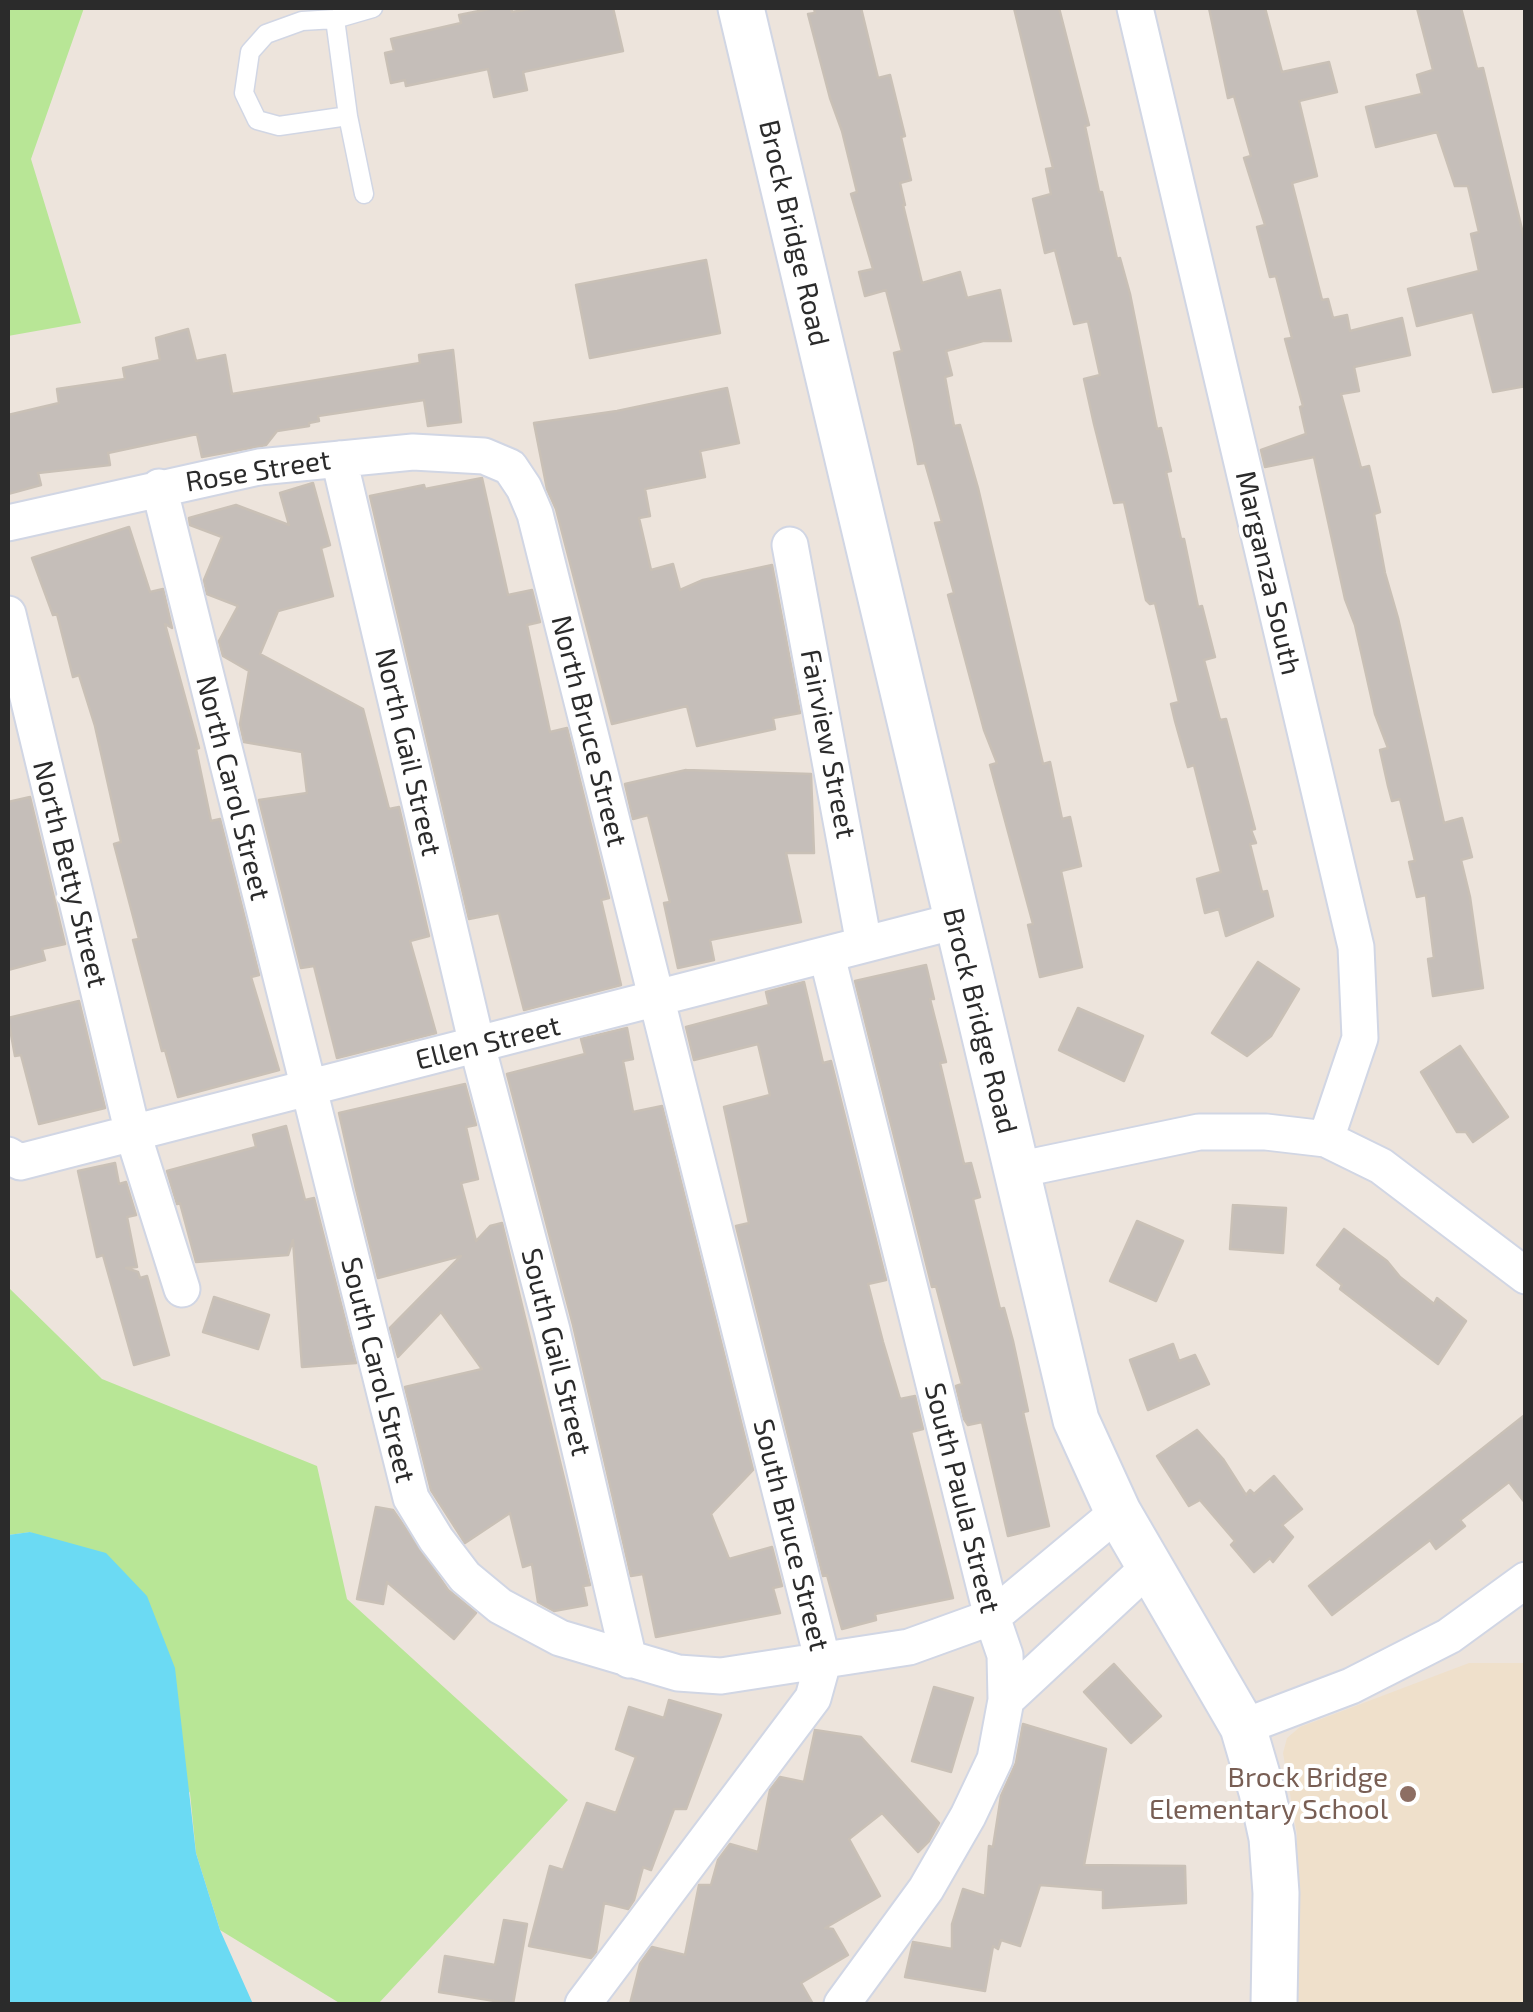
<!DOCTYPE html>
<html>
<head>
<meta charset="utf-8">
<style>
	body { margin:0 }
	#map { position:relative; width:1533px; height:2012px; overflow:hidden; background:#ede4dc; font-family:"Exo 2",sans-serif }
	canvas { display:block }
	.frame { position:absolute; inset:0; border:10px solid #2b2b2b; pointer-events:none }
</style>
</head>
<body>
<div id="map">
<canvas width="1533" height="2012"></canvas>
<div class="frame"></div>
</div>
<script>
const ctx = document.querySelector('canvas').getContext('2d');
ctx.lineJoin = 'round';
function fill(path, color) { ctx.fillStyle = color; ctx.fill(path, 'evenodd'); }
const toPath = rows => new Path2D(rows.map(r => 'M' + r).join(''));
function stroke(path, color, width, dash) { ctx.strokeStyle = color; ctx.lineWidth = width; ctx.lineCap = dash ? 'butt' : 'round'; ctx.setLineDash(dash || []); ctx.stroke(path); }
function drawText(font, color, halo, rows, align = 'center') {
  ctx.font = font + ' "Exo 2",sans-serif'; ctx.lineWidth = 8; ctx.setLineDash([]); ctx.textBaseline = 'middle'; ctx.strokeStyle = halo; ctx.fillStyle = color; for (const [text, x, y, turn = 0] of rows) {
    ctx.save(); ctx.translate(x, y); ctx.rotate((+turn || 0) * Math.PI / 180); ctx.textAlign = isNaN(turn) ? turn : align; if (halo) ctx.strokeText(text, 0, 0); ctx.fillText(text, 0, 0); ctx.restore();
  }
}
fill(toPath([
	[1469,1663,1525,1663,1525,2004,1295,2004,1297,1834,1283,1753,1287,1738,1300,1727]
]), '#efe0cb');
fill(toPath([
	[8,8,84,8,31,159,81,323,8,336],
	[8,1287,102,1379,317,1466,347,1599,568,1800,378,2004,341,2004,220,1930,196,1853,190,1793,31,1532,8,1535]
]), '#b8e696');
fill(toPath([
	[30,1532,106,1553,147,1596,175,1668,196,1853,220,1930,253,2004,8,2004,8,1535]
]), '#6bdaf3');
const building = toPath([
	[494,8,511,8,512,12,535,8,613,8,623,51,523,72,527,90,494,97,488,69,406,86,405,80,391,83,385,53,394,51,391,39,461,23,459,15,494,8],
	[814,8,861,8,878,78,890,75,905,136,901,137,911,180,900,183,905,205,903,205,922,283,960,272,967,298,1000,290,1011,341,983,341,946,351,952,375,945,377,954,426,960,425,978,488,1043,764,1050,762,1062,819,1070,817,1081,866,1061,871,1082,967,1040,977,1028,925,1033,924,990,765,997,763,984,730,948,595,954,593,935,523,942,522,925,463,918,464,914,443,894,353,902,351,886,290,865,296,859,272,873,269,851,194,857,192,842,131,830,98,808,14,815,13,814,8],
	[1014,8,1059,8,1089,125,1085,126,1099,192,1102,192,1117,259,1120,258,1130,294,1157,429,1161,428,1171,471,1166,472,1181,539,1184,539,1198,607,1202,606,1215,657,1204,660,1220,720,1226,719,1255,829,1251,830,1256,843,1250,844,1262,892,1267,891,1273,916,1226,936,1219,909,1205,913,1197,879,1221,872,1194,765,1188,767,1175,721,1171,704,1179,702,1155,603,1150,604,1146,600,1124,502,1114,503,1094,424,1084,379,1100,375,1088,321,1074,324,1055,250,1045,253,1033,199,1051,194,1046,169,1053,168,1014,8],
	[1209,8,1265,8,1282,72,1329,62,1337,92,1299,101,1317,176,1292,183,1322,300,1328,299,1333,318,1347,315,1350,331,1402,318,1410,355,1354,367,1359,391,1341,394,1361,468,1369,466,1380,512,1374,514,1385,573,1398,618,1444,823,1462,818,1472,857,1461,860,1470,897,1483,988,1433,996,1428,959,1434,958,1426,895,1417,897,1409,862,1415,861,1400,799,1392,801,1388,786,1380,750,1388,748,1375,714,1355,625,1345,599,1314,457,1265,467,1261,450,1306,434,1300,407,1303,406,1285,339,1292,338,1276,276,1270,277,1257,227,1265,225,1244,158,1251,156,1234,96,1228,98,1209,8],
	[1417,8,1461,8,1477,69,1483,68,1526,246,1526,386,1493,392,1473,312,1417,326,1408,289,1479,271,1471,234,1479,232,1468,186,1455,186,1437,132,1376,147,1366,107,1422,94,1417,75,1433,70,1417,8],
	[706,260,720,333,590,358,576,285,706,260],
	[188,329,196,361,225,355,232,394,420,363,419,355,453,350,461,422,428,426,424,400,318,416,319,421,309,423,309,426,277,431,266,445,202,457,197,434,108,453,110,465,38,473,41,485,8,494,8,415,59,403,57,389,125,379,123,368,160,360,156,338,188,329],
	[727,388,739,443,700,451,705,477,645,489,650,516,639,518,651,570,673,564,680,590,703,580,772,565,800,713,773,718,775,729,697,746,687,706,612,724,556,509,547,489,534,423,617,411,727,388],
	[482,478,508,595,532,590,540,622,527,625,550,732,567,728,609,898,601,900,621,985,524,1010,499,913,469,919,370,496,424,485,425,489,482,478],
	[313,483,330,545,321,548,333,596,278,611,260,654,363,709,389,809,399,807,429,936,410,941,436,1033,337,1058,314,966,301,968,259,800,307,793,302,752,244,742,240,724,249,671,223,656,219,641,238,606,207,594,204,580,222,537,190,525,189,518,236,505,289,525,280,493,313,483],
	[129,527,150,592,163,589,172,628,165,624,199,748,196,749,211,821,220,819,259,975,251,977,279,1070,178,1097,165,1050,162,1051,133,940,139,939,114,844,121,842,95,726,79,675,73,677,57,614,53,615,32,558,129,527],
	[686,770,811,774,814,853,786,853,801,922,710,940,714,960,678,968,664,903,670,902,648,815,633,819,625,784,686,770],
	[30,797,65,944,42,949,45,960,8,970,8,802,30,797],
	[1258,962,1299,989,1271,1036,1247,1056,1212,1033,1258,962],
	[926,965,934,999,930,999,946,1062,940,1063,964,1164,971,1163,980,1197,973,1199,1000,1309,1004,1308,1013,1341,1028,1411,1023,1412,1049,1526,1008,1536,982,1422,968,1425,964,1419,956,1386,962,1384,936,1286,932,1287,855,981,926,965],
	[804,982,823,1063,831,1061,886,1280,868,1284,883,1342,900,1399,915,1396,923,1429,911,1432,953,1598,875,1614,876,1620,842,1629,827,1575,823,1576,736,1226,749,1223,724,1107,770,1095,758,1044,694,1060,686,1027,769,1005,766,992,804,982],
	[79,1001,105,1108,39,1124,21,1055,15,1056,8,1018,79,1001],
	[1078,1008,1143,1036,1124,1081,1059,1050,1078,1008],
	[627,1028,633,1059,623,1061,633,1112,662,1106,753,1470,711,1514,729,1559,772,1547,782,1586,773,1588,780,1613,656,1637,643,1574,631,1576,573,1325,507,1074,585,1054,581,1039,627,1028],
	[1460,1046,1508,1117,1473,1142,1466,1132,1457,1132,1421,1072,1460,1046],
	[465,1084,476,1125,466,1127,478,1179,461,1183,476,1241,490,1226,502,1223,590,1585,583,1586,587,1605,554,1611,538,1602,532,1564,523,1567,510,1513,465,1543,431,1490,405,1387,482,1369,441,1312,398,1357,390,1328,461,1256,378,1278,356,1189,339,1113,465,1084],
	[286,1126,305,1200,314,1198,356,1363,302,1367,293,1240,288,1255,196,1262,180,1203,177,1204,167,1171,256,1147,253,1135,286,1126],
	[115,1163,119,1184,126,1182,136,1215,127,1217,137,1267,126,1268,138,1272,140,1278,147,1276,169,1355,134,1365,103,1255,97,1257,78,1171,115,1163],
	[1233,1205,1286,1208,1283,1253,1230,1249,1233,1205],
	[1137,1221,1183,1241,1156,1301,1110,1281,1137,1221],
	[1344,1229,1387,1261,1400,1277,1434,1304,1437,1298,1466,1321,1438,1364,1340,1289,1342,1285,1317,1265,1344,1229],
	[214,1297,269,1315,258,1349,203,1332,214,1297],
	[1173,1344,1179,1361,1195,1355,1209,1384,1148,1410,1130,1360,1173,1344],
	[1526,1414,1526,1504,1509,1482,1460,1520,1465,1526,1436,1549,1430,1540,1332,1615,1309,1586,1526,1414],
	[1197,1430,1223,1459,1246,1495,1250,1490,1254,1494,1274,1476,1302,1509,1282,1525,1293,1537,1273,1562,1270,1558,1254,1572,1231,1545,1235,1541,1200,1500,1189,1506,1157,1456,1197,1430],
	[376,1507,393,1510,448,1590,476,1613,454,1639,387,1582,383,1604,357,1599,376,1507],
	[1114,1664,1161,1716,1131,1743,1084,1692,1114,1664],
	[934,1687,973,1698,951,1772,912,1761,934,1687],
	[669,1700,721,1715,686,1809,674,1809,651,1870,643,1867,634,1900,628,1909,604,1903,596,1952,591,1958,529,1946,550,1866,563,1870,587,1803,616,1813,636,1757,616,1749,629,1707,664,1718,669,1700],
	[1023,1724,1106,1749,1084,1865,1185,1866,1186,1903,1103,1908,1103,1890,1040,1885,1020,1946,1001,1940,998,1949,993,1946,985,1991,905,1977,913,1942,952,1949,952,1924,963,1889,985,1896,989,1846,993,1847,1001,1796,1016,1763,1023,1724],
	[815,1730,861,1737,939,1823,929,1841,918,1852,882,1813,849,1839,880,1896,825,1928,833,1929,848,1955,801,1983,813,2004,630,2004,640,1964,652,1947,685,1955,699,1885,711,1885,718,1860,730,1844,758,1852,770,1790,780,1777,804,1782,815,1730],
	[504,1920,527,1924,513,2004,439,1992,445,1956,495,1965,504,1920]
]);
fill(building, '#c5beb9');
stroke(building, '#c9c0b6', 2.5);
const service = toPath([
	[335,19,302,21,266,34,250,52,244,93,257,120,279,126,348,116],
	[364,194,348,116,335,19,373,8]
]);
const minor = toPath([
	[1135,8,1356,947,1360,1038,1326,1139],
	[339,459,477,1045,552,1330,629,1660],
	[159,487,411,1498,436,1539,465,1577,500,1606,560,1638,678,1673,721,1676,909,1647,992,1617,1118,1512],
	[8,523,259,467,413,452,484,456,510,467,524,488,535,514,823,1662,813,1698,583,2004],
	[790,545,864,944],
	[8,614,133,1134,182,1289],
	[827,956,992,1617,1005,1655,1006,1700,995,1759,968,1816,926,1889,842,2004],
	[8,1155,20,1162,956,921],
	[1017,1170,1199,1132,1266,1132,1326,1139,1381,1166,1526,1276],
	[1006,1700,1150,1566],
	[1243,1727,1351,1686,1449,1636,1526,1580]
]);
const tertiary = toPath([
	[741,8,1076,1420,1118,1512,1243,1727,1262,1792,1272,1838,1276,1893,1274,2004]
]);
stroke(service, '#d1d6e4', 21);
stroke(minor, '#d1d6e4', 39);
stroke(tertiary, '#d1d6e4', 49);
stroke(service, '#fff', 18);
stroke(minor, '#fff', 35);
stroke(tertiary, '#fff', 45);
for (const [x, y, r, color] of [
	[1408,1794,10,"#8d6e63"]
]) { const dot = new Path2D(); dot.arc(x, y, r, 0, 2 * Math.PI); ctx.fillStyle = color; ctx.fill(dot); stroke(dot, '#fff', 4); }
drawText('28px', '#2b2b2b', '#fff', [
	["Brock Bridge Road",794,233,77],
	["Rose Street",258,471,-9],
	["Marganza South",1268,573,77],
	["North Bruce Street",589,731,76],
	["Fairview Street",828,744,79],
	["North Gail Street",408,752,77],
	["North Carol Street",233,788,76],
	["North Betty Street",70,874,76],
	["Brock Bridge Road",980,1021,76],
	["Ellen Street",488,1043,-14],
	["South Gail Street",556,1352,76],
	["South Carol Street",378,1370,76],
	["South Paula Street",962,1498,76],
	["South Bruce Street",791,1535,76]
]);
drawText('28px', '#785e54', '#fff', [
	["Brock Bridge",1388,1778],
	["Elementary School",1388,1810]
], 'right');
</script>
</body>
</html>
